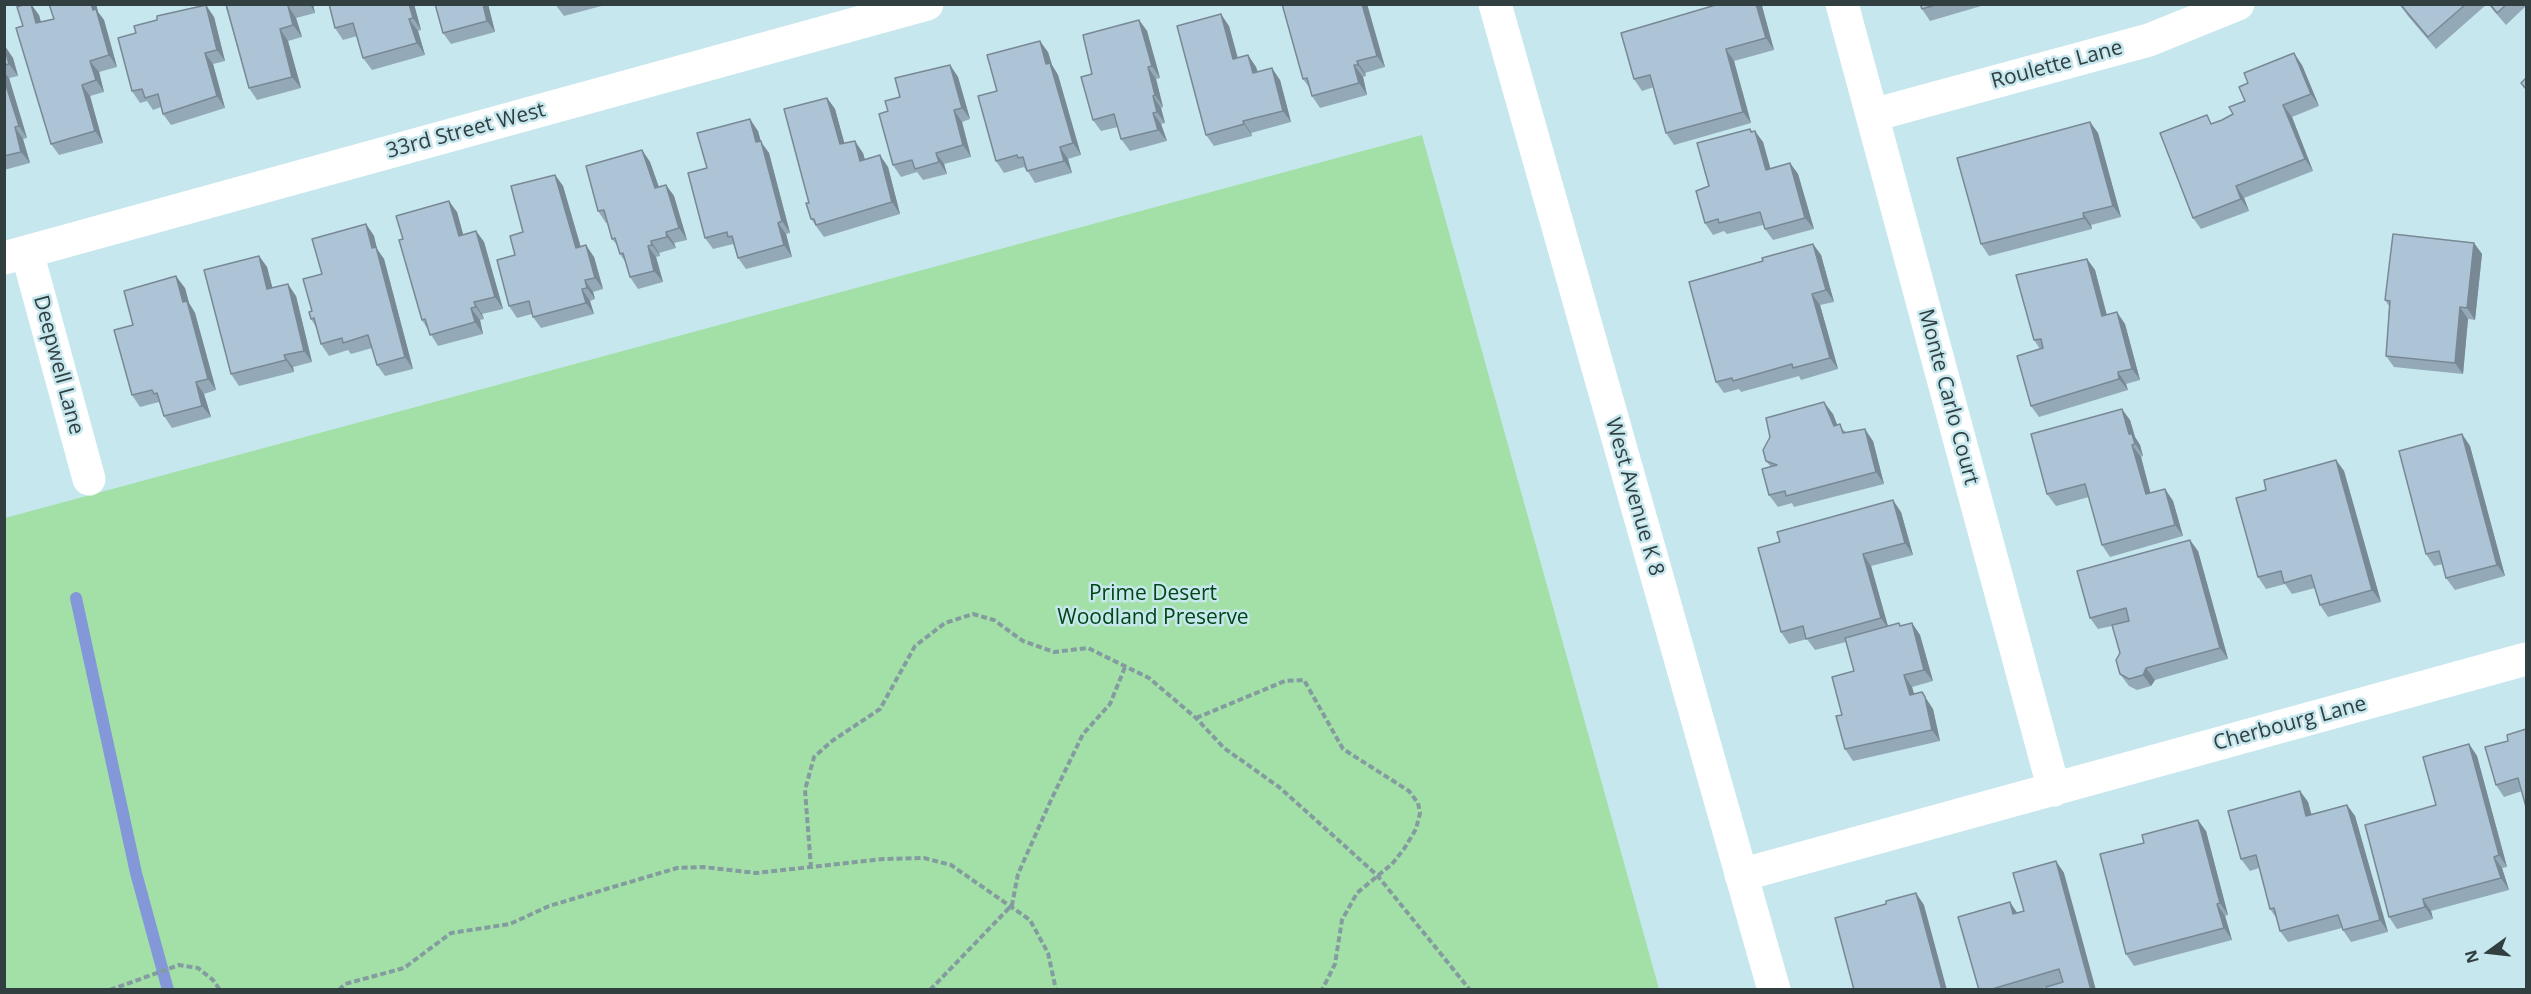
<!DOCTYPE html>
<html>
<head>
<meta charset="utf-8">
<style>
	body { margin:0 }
	#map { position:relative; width:2531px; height:994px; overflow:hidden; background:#c6e7ed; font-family:"Open Sans",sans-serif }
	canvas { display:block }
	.frame { position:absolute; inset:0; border:6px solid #323f41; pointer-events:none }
	.north { position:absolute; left:2459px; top:922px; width:60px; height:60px; -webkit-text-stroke:4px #c6e7ed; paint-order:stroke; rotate:255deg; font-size:16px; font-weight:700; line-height:24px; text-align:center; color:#323f41 }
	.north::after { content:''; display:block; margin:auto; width:21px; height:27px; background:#323f41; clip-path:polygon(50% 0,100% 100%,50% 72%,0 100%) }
</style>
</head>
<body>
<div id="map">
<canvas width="2531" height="994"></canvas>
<div class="frame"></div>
<div class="north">N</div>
</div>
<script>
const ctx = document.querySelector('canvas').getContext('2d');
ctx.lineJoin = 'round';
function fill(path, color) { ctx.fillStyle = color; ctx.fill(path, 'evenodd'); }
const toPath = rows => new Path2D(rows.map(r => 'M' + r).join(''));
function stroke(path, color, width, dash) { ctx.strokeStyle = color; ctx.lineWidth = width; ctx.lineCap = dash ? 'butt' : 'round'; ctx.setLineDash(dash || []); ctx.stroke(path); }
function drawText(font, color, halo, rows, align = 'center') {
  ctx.font = font + ' "Open Sans",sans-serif'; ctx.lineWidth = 5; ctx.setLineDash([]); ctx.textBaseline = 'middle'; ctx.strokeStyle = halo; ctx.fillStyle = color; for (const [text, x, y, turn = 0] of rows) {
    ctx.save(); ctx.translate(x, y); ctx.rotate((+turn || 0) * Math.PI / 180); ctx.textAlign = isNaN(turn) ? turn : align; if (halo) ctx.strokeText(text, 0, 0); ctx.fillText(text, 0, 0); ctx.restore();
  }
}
fill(toPath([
	[1422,135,1659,989,5,990,5,518]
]), '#a2e0a7');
stroke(toPath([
	[76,598,136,873,168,990]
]), '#8397d9', 12);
stroke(toPath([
	[1196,718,1285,681,1304,680,1343,749,1409,791,1418,803,1420,813,1416,829,1404,849,1392,864,1357,893,1342,920,1335,964,1322,990],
	[811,868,805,790,814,757,832,741,880,709,915,646,945,623,973,614,994,620,1023,641,1054,652,1088,648,1149,678,1196,718,1224,748,1279,787,1377,875,1470,990],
	[110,990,179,965,198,968,213,980,220,990],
	[339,990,345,984,404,968,451,933,510,924,549,906,677,868,703,867,756,873,883,859,924,858,951,865,1030,920,1048,953,1056,990],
	[930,990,1012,905,1018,874,1051,800,1083,734,1110,704,1125,667]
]), '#849ca0', 4, [6, 3]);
stroke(toPath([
	[1842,4,2054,790],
	[1873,115,2149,40,2238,4],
	[27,252,89,479],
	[4,258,927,4],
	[1741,875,2526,659]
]), '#fff', 33);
stroke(toPath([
	[1495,4,1774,990]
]), '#fff', 33);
fill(toPath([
	[49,4,96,4,98,12,104,20,117,67,99,72,104,92,90,96,103,143,59,155,51,144,23,26,39,15,41,22,54,19],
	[225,4,313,4,315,13,296,18,302,37,288,41,301,88,257,100,249,88],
	[414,4,421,30,418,31,425,55,372,70,363,58,357,36,343,40,335,28],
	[488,4,495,32,451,44,443,33],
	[555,4,609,4,564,16],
	[1282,4,1367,4,1385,67,1365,73,1366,76,1363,77,1367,95,1320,108,1312,96,1311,90,1303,79],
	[1920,4,1988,4,1930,21,1922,9],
	[2487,4,2436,49,2408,16,2400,5],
	[2488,4,2526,4,2526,6,2506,25],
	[1762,6,1774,50,1734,61,1751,123,1674,145,1666,133,1654,87,1642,91,1634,79],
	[214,17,225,61,213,64,225,108,171,125,163,114,161,107,153,110,147,101,140,103,132,91],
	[1139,20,1147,31,1160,78,1156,79,1163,107,1161,108,1165,123,1161,124,1167,141,1130,151,1121,139,1118,127,1101,131,1093,120,1092,74],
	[1229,26,1238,58,1248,55,1256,67,1258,72,1280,80,1291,122,1251,133,1252,136,1214,146,1206,135],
	[4,46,13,58,18,76,9,78,27,138,23,139,30,163,4,170],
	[1048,52,1052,65,1058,75,1081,155,1068,159,1072,173,1035,183,1027,170,1026,170,1024,167,1004,173,996,161,997,91],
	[950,65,958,77,970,119,962,122,971,157,944,164,947,174,923,180,917,172,901,177,893,165,900,97],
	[2302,65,2319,106,2292,117,2313,171,2244,198,2249,211,2201,229,2193,218,2213,123,2222,120,2233,114,2245,101],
	[827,98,835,109,844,143,863,153,865,159,888,167,900,214,824,237,811,219,809,203],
	[2090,122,2098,133,2121,217,2091,225,2092,229,1989,256,1981,244],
	[1750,129,1763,142,1770,168,1790,163,1798,174,1814,229,1773,240,1765,229,1763,225,1727,234,1724,231,1713,235,1705,223,1709,186],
	[758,131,761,142,769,153,790,233,786,234,792,257,746,269,738,258,733,244,713,249,705,238,707,168],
	[642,150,650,162,659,187,666,185,674,196,687,240,674,243,676,248,659,253,660,256,656,257,663,282,638,289,630,277,626,263,620,254,618,246,612,239,608,223,606,223,598,211],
	[555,175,563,186,581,247,594,257,603,289,593,292,595,299,590,301,594,314,541,328,533,317,532,314,517,318,509,306,515,255,523,232],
	[457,212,463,235,476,231,484,242,503,309,482,314,484,319,480,320,483,334,438,346,422,320,403,239],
	[366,224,374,236,377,249,384,259,413,369,385,376,377,365,372,348,351,354,348,350,329,356,321,344,316,327,311,319,312,311,322,274],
	[2474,243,2482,254,2475,320,2468,319,2463,374,2394,367,2386,356,2389,306,2385,300],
	[1813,244,1821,255,1834,302,1820,305,1838,369,1801,380,1799,376,1741,392,1739,389,1724,393,1716,382,1763,261],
	[259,256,267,267,272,288,296,296,312,362,293,367,294,372,239,386,231,374],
	[2087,259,2095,270,2107,315,2125,324,2140,380,2126,384,2128,390,2039,417,2031,406,2040,349,2034,340],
	[185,288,189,303,195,313,216,390,204,394,211,417,172,428,164,416,159,402,140,407,132,395,133,325],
	[1833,414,1837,425,1846,432,1873,441,1884,484,1794,507,1792,503,1778,507,1769,495,1771,467,1766,461],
	[2130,420,2135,437,2140,445,2143,456,2141,457,2150,493,2165,489,2173,501,2183,536,2110,557,2102,545,2089,497,2056,506,2047,494],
	[2462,434,2470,446,2505,576,2455,590,2446,578,2443,564,2434,566,2426,554],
	[2336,460,2344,471,2381,602,2328,617,2320,605,2315,588,2292,594,2285,584,2266,589,2258,577,2266,490],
	[1901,512,1913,555,1871,566,1888,626,1901,626,1912,623,1920,635,1933,681,1912,687,1914,694,1933,709,1940,741,1853,761,1845,749,1842,715,1854,671,1846,642,1815,650,1807,639,1789,644,1781,632],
	[2198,551,2228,659,2155,680,2151,686,2137,690,2129,686,2120,674,2120,653,2112,626,2098,629,2090,618],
	[2508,741,2522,791,2504,797,2496,785],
	[2469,744,2477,756,2507,867,2502,868,2509,890,2431,911,2433,919,2397,929,2389,917,2436,805],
	[2300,791,2308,802,2311,814,2347,805,2355,816,2388,932,2351,942,2343,930,2342,928,2288,942,2280,931,2277,919,2270,909,2259,868,2250,871,2241,859],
	[2206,831,2228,915,2225,916,2232,940,2134,966,2126,954],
	[2056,861,2064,873,2063,982,2036,990,1979,990,2017,913,2024,911]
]), '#94a9b7');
fill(toPath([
	[31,4,39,15,44,34,36,23],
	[91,4,96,4,98,12,104,20,117,67,109,55],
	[310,4,313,4,315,13],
	[409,4,414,4,421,30,413,18],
	[483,4,488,4,495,32,487,21],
	[1362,4,1367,4,1385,67,1377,56],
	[1756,4,1761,4,1762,6,1774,50,1766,38],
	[206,5,214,17,225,61,217,50],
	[288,6,296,18,302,37,293,25],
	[1221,14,1229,26,1241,71,1233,59],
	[409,19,418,31,425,55,417,43],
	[1139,20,1147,31,1160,78,1152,66],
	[280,29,288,41,301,88,292,77],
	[1040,41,1048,52,1052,65,1058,75,1081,155,1073,143,1046,64],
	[5,46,13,58,18,76,9,64],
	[1726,49,1734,61,1751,123,1743,112],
	[205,53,213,64,225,108,217,96],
	[2294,53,2302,65,2319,106,2311,94],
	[1248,55,1256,67,1261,85,1253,73],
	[90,61,99,72,104,92,96,80],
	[1357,61,1365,73,1366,76,1358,65],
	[950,65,958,77,970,119,962,108],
	[1354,65,1363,77,1367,95,1359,83],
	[1148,67,1156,79,1163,107,1155,95],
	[1272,68,1280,80,1291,122,1283,111],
	[4,72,9,78,27,138,19,126,4,79],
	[82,85,90,96,103,143,95,131],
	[1153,96,1161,108,1165,123,1157,112],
	[827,98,835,109,848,156,840,144],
	[2283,105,2292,117,2313,171,2305,159],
	[954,110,962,122,971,157,963,145],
	[1153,113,1161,124,1167,141,1158,130],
	[750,119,758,131,761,142,769,153,790,233,782,221,756,142],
	[1243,121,1251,133,1252,136,1244,124],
	[2090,122,2098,133,2121,217,2113,206],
	[15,127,23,139,30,163,21,152],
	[1750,129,1757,140,1755,131,1763,142,1774,181,1766,170],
	[855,141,863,153,868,172,860,161],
	[1060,147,1068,159,1072,173,1064,161],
	[642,150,650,162,663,199,655,188],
	[936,153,944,164,947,174,939,162],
	[880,155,888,167,900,214,892,202],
	[1790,163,1798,174,1814,229,1805,218],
	[555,175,563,186,584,259,576,248],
	[666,185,674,196,687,240,679,228],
	[2236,186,2244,198,2249,211,2241,199],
	[449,201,457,212,467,248,459,236],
	[2083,213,2091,225,2092,229,2084,218],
	[778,223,786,234,792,257,784,245],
	[366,224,374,236,377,249,384,259,413,369,405,357],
	[476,231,484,242,503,309,495,297],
	[666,232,674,243,676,248,667,237],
	[651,241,659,253,660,256,652,245],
	[2474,243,2482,254,2475,320,2467,308],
	[1813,244,1821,255,1834,302,1826,290],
	[586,245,594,257,603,289,595,278],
	[648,246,656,257,663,282,654,271],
	[259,256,267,267,276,301,267,289],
	[2087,259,2095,270,2110,328,2102,316],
	[176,276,185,288,189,303,195,313,216,390,208,379,183,302],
	[585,280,593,292,595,299,587,288],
	[288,284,296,296,312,362,304,351],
	[582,289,590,301,594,314,586,303],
	[1812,294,1820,305,1838,369,1830,358],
	[474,302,482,314,484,319,476,307],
	[2460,307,2468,319,2463,374,2455,363],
	[471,308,480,320,483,334,475,322],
	[2117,312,2125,324,2140,380,2132,369],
	[284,355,293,367,294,372,286,360],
	[2118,372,2126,384,2128,390,2119,379],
	[196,382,204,394,211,417,202,406],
	[1824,402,1833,414,1842,437,1834,426],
	[2122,409,2130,420,2135,437,2140,445,2143,456,2129,434],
	[1865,429,1873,441,1884,484,1876,472],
	[2462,434,2470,446,2505,576,2497,565],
	[2132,445,2141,457,2154,506,2146,494],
	[2336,460,2344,471,2381,602,2372,590],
	[2165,489,2173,501,2183,536,2175,525],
	[1893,500,1901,512,1913,555,1905,543],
	[2190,540,2198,551,2228,659,2220,648],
	[1863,554,1871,566,1889,630,1881,618],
	[1912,623,1920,635,1933,681,1924,670],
	[2146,668,2155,680,2151,686,2143,675],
	[1904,675,1912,687,1918,707,1910,695],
	[1922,692,1933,709,1940,741,1932,730],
	[2469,744,2477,756,2507,867,2499,855],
	[2300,791,2308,802,2315,827,2306,816],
	[2347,805,2355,816,2388,932,2380,920],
	[2198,820,2206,831,2228,915,2220,903],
	[2494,857,2502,868,2509,890,2501,878],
	[2056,861,2064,873,2096,990,2091,990],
	[1916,893,1924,905,1947,990,1942,990],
	[2423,899,2431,911,2433,919,2425,907],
	[2010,902,2018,914,2013,914],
	[2217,904,2225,916,2232,940,2224,928]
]), '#788995');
const building = toPath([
	[25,4,31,4,36,23,54,19,49,4,91,4,93,10,96,9,109,55,90,61,96,80,82,85,95,131,51,144,16,28,23,26,17,7,25,4],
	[226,4,294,4,288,6,293,25,280,29,292,77,249,88,226,4],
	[329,4,409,4,413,18,409,19,417,43,363,58,353,23,335,28,329,4],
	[435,4,483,4,487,21,443,33,435,4],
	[1282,4,1362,4,1377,56,1357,61,1358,65,1354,65,1359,83,1312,96,1307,78,1303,79,1282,4],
	[1719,4,1756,4,1766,38,1726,49,1743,112,1666,133,1650,75,1634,79,1621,33,1719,4],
	[1920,4,1938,4,1922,9,1920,4],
	[2400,4,2466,4,2428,37,2400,4],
	[2490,4,2507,4,2497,13,2490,4],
	[206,5,217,50,205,53,217,96,163,114,158,94,145,98,142,89,132,91,118,38,136,33,134,26,157,20,157,16,206,5],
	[1221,14,1233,59,1248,55,1253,73,1272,68,1283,111,1243,121,1244,124,1206,135,1177,26,1221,14],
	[1139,20,1152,66,1148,67,1155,95,1153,96,1157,112,1153,113,1158,130,1121,139,1114,114,1093,120,1081,77,1092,74,1083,35,1139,20],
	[1040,41,1046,64,1050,63,1073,143,1060,147,1064,161,1027,171,1023,157,1018,158,1017,155,996,161,978,96,997,91,987,55,1040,41],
	[4,46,9,64,4,65,4,46],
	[2294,53,2311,94,2283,105,2305,159,2236,186,2241,199,2193,218,2160,133,2207,115,2211,124,2222,120,2233,114,2229,107,2245,101,2239,87,2248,83,2244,73,2294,53],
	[950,65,962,108,954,110,963,145,936,153,939,162,915,169,912,160,893,165,879,114,888,111,885,101,900,97,895,78,950,65],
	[2526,78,2526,89,2521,83,2526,78],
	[4,79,19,126,15,127,21,152,4,156,4,79],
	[827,98,840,144,855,141,860,161,880,155,892,202,816,225,814,219,811,219,806,203,809,203,784,109,827,98],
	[750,119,756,142,761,141,782,221,778,223,784,245,738,258,732,236,728,237,727,232,705,238,688,173,707,168,697,133,750,119],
	[2090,122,2113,206,2083,213,2084,218,1981,244,1957,158,2090,122],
	[1750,129,1751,132,1755,131,1766,170,1790,163,1805,218,1765,229,1760,212,1719,223,1718,219,1705,223,1696,191,1709,186,1697,143,1750,129],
	[642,150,655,188,666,185,679,228,666,232,667,237,651,241,652,245,648,246,654,271,630,277,623,253,620,254,615,238,612,239,604,210,598,211,586,166,642,150],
	[555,175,576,248,586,245,595,278,585,280,587,288,582,289,586,303,533,317,529,301,509,306,497,260,515,255,510,236,523,232,511,186,555,175],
	[449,201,459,236,476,231,495,297,474,302,476,307,471,308,475,322,430,335,425,319,422,320,399,240,403,239,396,216,449,201],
	[366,224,372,248,376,247,405,357,377,365,368,335,343,343,342,338,321,344,314,318,311,319,309,312,312,311,303,279,322,274,312,239,366,224],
	[2393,234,2474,243,2467,308,2460,307,2455,363,2386,356,2390,301,2385,300,2393,234],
	[1813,244,1826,290,1812,294,1830,358,1793,368,1792,364,1733,381,1732,378,1716,382,1689,282,1763,261,1762,258,1813,244],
	[259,256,267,289,288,284,304,351,284,355,286,360,231,374,204,270,259,256],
	[2087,259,2102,316,2117,312,2132,369,2118,372,2119,379,2031,406,2017,356,2043,348,2041,339,2034,340,2016,275,2087,259],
	[176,276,183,302,187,301,208,379,196,382,202,406,164,416,157,393,154,394,152,390,132,395,114,330,133,325,124,291,176,276],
	[1824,402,1834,426,1840,424,1843,433,1865,429,1876,472,1786,496,1785,491,1769,495,1762,469,1777,465,1766,461,1763,450,1770,437,1766,418,1824,402],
	[2122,409,2129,434,2132,434,2135,444,2132,445,2146,494,2165,489,2175,525,2102,545,2085,484,2047,494,2031,434,2122,409],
	[2462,434,2497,565,2446,578,2439,551,2426,554,2399,451,2462,434],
	[2336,460,2372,590,2320,605,2311,575,2284,583,2281,571,2258,577,2236,498,2266,490,2264,480,2336,460],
	[1893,500,1905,543,1863,554,1881,618,1806,639,1803,626,1781,632,1758,548,1780,542,1777,532,1893,500],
	[2190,540,2220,648,2146,668,2143,675,2129,679,2120,674,2116,660,2120,653,2112,625,2129,621,2126,608,2090,618,2077,571,2190,540],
	[1899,623,1900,626,1912,623,1924,670,1904,675,1910,695,1922,692,1925,697,1932,730,1845,749,1836,716,1842,715,1832,677,1854,671,1845,638,1899,623],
	[2526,729,2526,807,2518,778,2496,785,2485,747,2508,741,2507,735,2526,729],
	[2469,744,2499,855,2494,857,2501,878,2423,899,2425,907,2389,917,2365,825,2436,805,2423,757,2469,744],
	[2300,791,2306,816,2347,805,2380,920,2343,930,2338,915,2280,931,2274,908,2270,909,2256,855,2241,859,2228,811,2300,791],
	[2198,820,2220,903,2217,904,2224,928,2126,954,2100,854,2144,843,2142,835,2198,820],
	[2056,861,2091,990,2046,990,2046,987,2063,982,2059,969,1989,990,1979,990,1958,917,2010,902,2013,914,2024,911,2013,873,2056,861],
	[1916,893,1942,990,1854,990,1835,918,1886,904,1886,901,1916,893]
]);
fill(building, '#acc4d5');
stroke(building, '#788995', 1.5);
drawText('21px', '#323f41', '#c6e7ed', [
	["Roulette Lane",2057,65,-15],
	["33rd Street West",466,131,-15],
	["Deepwell Lane",58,365,75],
	["Monte Carlo Court",1948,397,75],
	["West Avenue K 8",1634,497,74],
	["Cherbourg Lane",2290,724,-15]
]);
drawText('21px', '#004714', '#c6e7ed', [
	["Prime Desert",1153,594],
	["Woodland Preserve",1153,618]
]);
</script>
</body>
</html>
